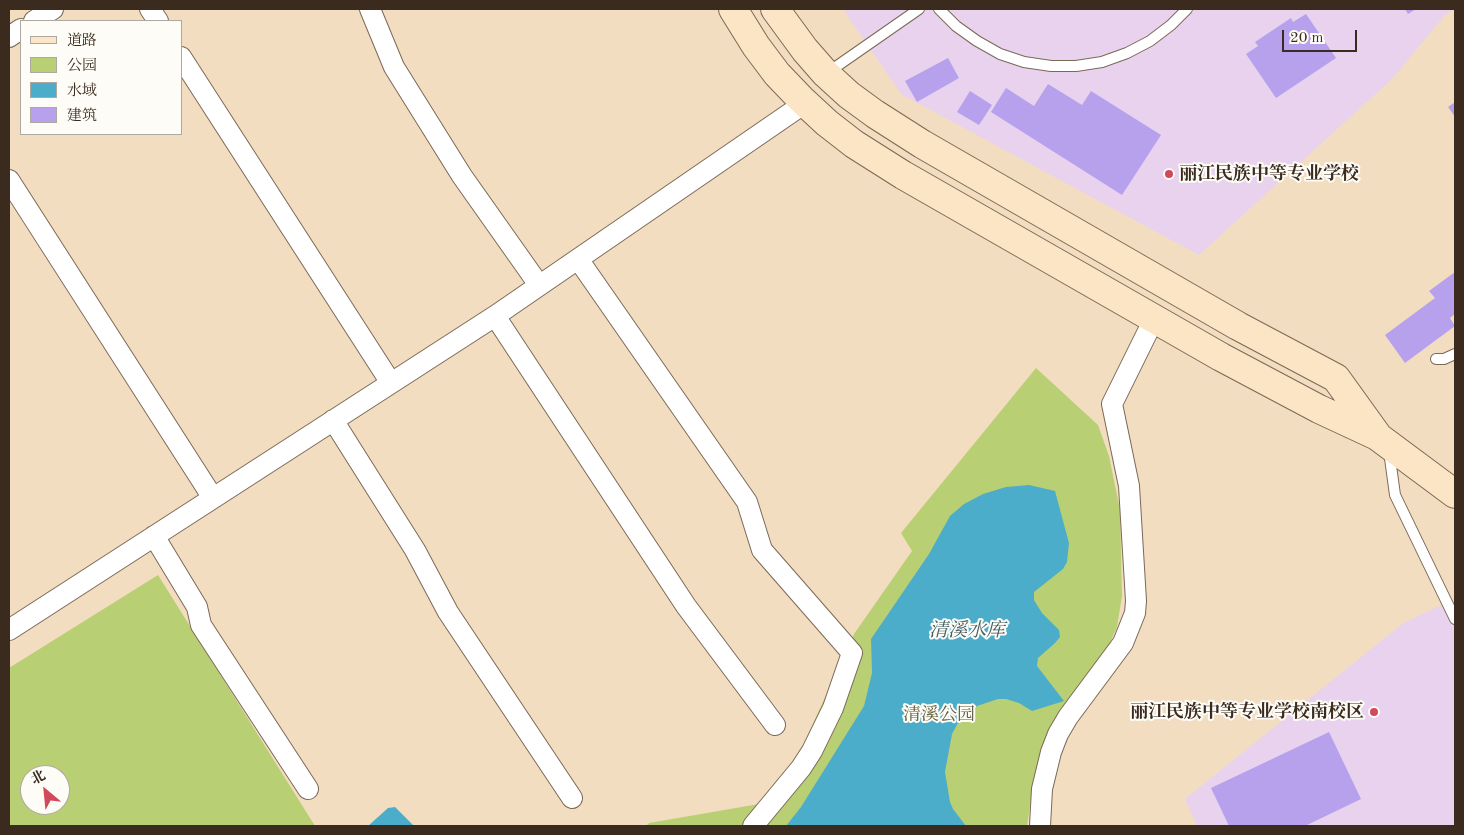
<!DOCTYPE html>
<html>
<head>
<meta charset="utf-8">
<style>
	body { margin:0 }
	#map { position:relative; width:1464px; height:835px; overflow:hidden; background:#f3ddc0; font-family:"Old Standard TT","Noto Serif SC",serif }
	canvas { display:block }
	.frame { position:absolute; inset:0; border:10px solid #3b2a1e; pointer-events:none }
	.legend { position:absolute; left:20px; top:20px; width:162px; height:115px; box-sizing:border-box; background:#fdfcf7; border:1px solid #afa8a0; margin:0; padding:6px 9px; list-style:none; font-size:15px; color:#3b2a1e }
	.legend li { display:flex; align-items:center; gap:10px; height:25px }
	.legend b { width:25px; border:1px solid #afa8a0 }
	.north { position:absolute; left:20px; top:765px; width:50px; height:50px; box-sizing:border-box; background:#fdfcf7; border:1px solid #afa8a0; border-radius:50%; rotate:332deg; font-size:14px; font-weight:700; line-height:20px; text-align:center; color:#3b2a1e }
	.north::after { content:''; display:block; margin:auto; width:18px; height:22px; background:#d1495b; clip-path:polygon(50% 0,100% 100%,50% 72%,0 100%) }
	.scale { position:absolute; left:1282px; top:30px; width:75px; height:22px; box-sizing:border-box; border:2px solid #3b2a1e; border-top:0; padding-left:6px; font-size:15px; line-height:18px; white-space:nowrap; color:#3b2a1e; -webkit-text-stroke:4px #fdfcf7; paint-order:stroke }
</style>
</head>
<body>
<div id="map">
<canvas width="1464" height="835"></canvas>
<div class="frame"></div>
<ul class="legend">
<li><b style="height:6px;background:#fce5c4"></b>道路</li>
<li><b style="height:14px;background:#b9cf73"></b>公园</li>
<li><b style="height:14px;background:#4cadcb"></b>水域</li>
<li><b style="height:14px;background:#b7a1ed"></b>建筑</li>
</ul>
<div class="north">北</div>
<div class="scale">20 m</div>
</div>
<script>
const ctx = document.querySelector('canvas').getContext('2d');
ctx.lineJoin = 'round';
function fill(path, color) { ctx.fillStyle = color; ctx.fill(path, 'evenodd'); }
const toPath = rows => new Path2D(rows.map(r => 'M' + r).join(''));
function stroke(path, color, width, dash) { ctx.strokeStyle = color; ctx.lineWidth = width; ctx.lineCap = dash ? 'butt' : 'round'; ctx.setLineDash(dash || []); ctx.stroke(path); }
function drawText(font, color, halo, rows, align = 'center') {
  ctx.font = font + ' "Old Standard TT","Noto Serif SC",serif'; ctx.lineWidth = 4; ctx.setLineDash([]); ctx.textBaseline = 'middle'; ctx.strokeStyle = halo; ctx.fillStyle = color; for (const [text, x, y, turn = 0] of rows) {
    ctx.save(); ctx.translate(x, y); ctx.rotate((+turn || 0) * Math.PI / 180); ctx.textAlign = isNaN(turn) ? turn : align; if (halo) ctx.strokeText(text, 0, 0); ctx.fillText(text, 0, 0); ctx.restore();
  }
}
fill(toPath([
	[843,9,1454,9,1445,15,1392,79,1199,255,901,94],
	[1455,596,1455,826,1197,826,1185,799,1402,624,1453,599]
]), '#e8d2ee');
fill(toPath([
	[1036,368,1098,425,1109,456,1120,510,1122,596,1117,627,1109,645,1033,786,1027,826,646,826,649,823,759,804,795,763,854,634,912,551,901,533],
	[158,575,315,826,9,826,9,668],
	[30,775,60,775,60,805,30,805]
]), '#b9cf73');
fill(toPath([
	[1029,485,1055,491,1069,543,1067,562,1063,569,1034,592,1034,600,1042,613,1059,630,1060,637,1055,643,1038,658,1037,666,1064,701,1032,711,1019,703,1006,699,998,699,977,706,959,721,952,734,945,772,950,802,953,809,966,826,786,826,801,807,864,706,872,673,871,639,929,554,950,516,964,504,983,494,1006,487],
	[395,807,414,826,368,826,388,808]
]), '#4cadcb');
fill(toPath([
	[1405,9,1416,9,1408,14],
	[1306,14,1336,58,1276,98,1246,54,1258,46,1255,42,1291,18,1293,22],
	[948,58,959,78,917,102,905,81],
	[1048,84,1082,105,1091,91,1161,135,1122,195,991,112,1006,88,1034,106],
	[970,91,992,105,979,125,957,112],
	[1455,102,1455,117,1448,107],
	[1455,272,1455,314,1450,318,1455,326,1405,363,1385,335,1435,298,1429,291],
	[1329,732,1361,799,1305,826,1229,826,1211,788]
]), '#b7a1ed');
const lane = toPath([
	[939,9,956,26,977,41,1000,54,1024,62,1051,66,1076,66,1102,62,1127,53,1150,41,1171,25,1187,9],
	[827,73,919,9],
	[1436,359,1444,359,1455,354],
	[1389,451,1395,495,1455,619]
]);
const street = toPath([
	[150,9,158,21],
	[370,9,394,67,462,176,539,285],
	[34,21,53,9],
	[9,37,21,29],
	[181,57,391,383],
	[9,180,213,498],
	[578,259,747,502,762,550,852,653,833,708,812,751,801,768,753,826],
	[495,316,686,606,775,725],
	[333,420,415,550,448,612,572,798],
	[154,536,197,607,201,625,308,789],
	[9,630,495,316,805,103],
	[1040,826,1042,789,1051,752,1058,734,1068,717,1123,643,1135,613,1136,601,1129,486,1112,404,1154,319]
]);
const secondary = toPath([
	[733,9,756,46,777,74,801,99,827,123,854,144,903,175,1221,357,1319,409,1377,436,1455,494],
	[775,9,805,50,826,74,849,95,875,114,922,144,1238,326,1336,378,1377,435]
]);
stroke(lane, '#7b6957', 12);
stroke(street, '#7b6957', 22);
stroke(secondary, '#7b6957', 30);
stroke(lane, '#fff', 10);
stroke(street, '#fff', 20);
stroke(secondary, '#fce5c4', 28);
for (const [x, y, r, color] of [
	[1169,174,5,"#d1495b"],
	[1374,712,5,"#d1495b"]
]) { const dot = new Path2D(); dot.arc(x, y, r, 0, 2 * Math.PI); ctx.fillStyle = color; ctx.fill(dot); stroke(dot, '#fdfcf7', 2); }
drawText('bold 18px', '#3b2a1e', '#fdfcf7', [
	["丽江民族中等专业学校",1179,174],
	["丽江民族中等专业学校南校区",1364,712,"right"]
], 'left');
drawText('18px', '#615c38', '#fdfcf7', [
	["清溪公园",939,715]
]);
drawText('italic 19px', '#425e63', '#fdfcf7', [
	["清溪水库",967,631]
]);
</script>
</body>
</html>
